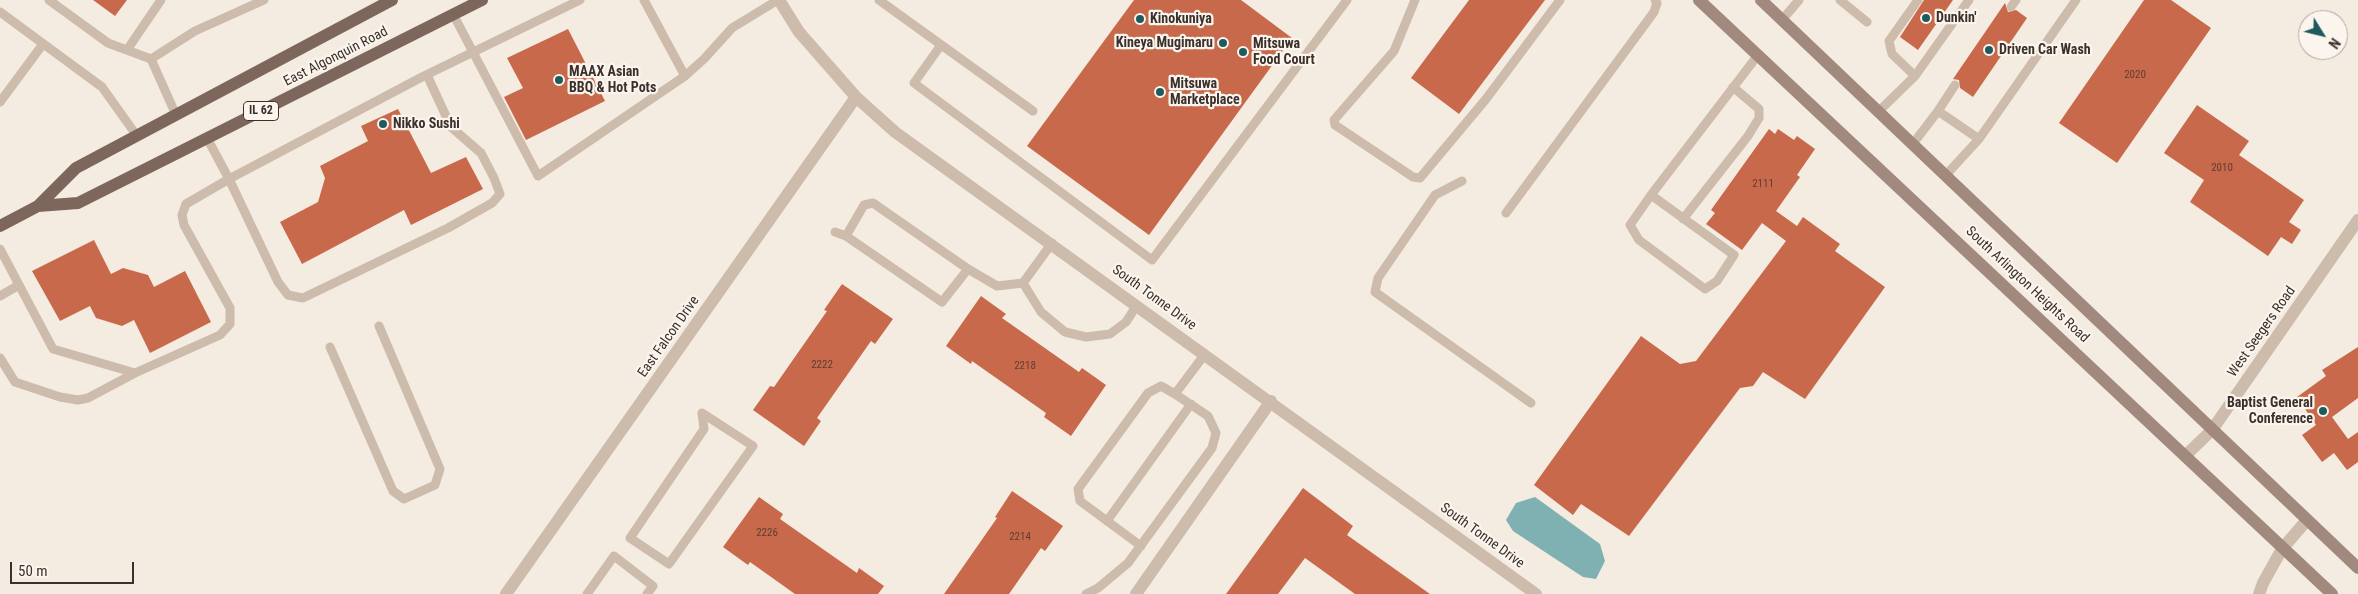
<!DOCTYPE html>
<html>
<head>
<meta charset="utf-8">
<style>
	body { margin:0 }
	#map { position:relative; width:2358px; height:594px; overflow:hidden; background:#f4ebe1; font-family:"Roboto Condensed",sans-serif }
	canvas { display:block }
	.north { position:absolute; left:2298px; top:10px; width:50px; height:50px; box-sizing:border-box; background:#fbf5ee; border:1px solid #aea6a0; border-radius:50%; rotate:126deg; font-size:14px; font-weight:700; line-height:20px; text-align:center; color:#3b302b }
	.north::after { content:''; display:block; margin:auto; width:18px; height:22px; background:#1f5a5e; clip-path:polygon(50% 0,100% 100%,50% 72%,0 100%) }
	.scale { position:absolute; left:10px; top:562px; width:124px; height:22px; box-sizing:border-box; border:2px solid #3b302b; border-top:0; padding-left:6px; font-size:15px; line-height:18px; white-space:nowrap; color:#3b302b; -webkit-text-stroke:4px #fbf5ee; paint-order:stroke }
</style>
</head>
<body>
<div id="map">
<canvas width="2358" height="594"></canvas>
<div class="north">N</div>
<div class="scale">50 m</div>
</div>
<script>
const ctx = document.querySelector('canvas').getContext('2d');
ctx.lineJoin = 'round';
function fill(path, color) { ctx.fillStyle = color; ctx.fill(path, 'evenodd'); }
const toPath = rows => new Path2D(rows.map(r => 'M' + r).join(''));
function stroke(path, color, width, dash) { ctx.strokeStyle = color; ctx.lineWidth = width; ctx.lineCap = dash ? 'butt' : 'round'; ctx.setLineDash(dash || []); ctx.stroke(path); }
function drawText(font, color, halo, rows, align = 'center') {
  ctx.font = font + ' "Roboto Condensed",sans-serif'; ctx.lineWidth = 4.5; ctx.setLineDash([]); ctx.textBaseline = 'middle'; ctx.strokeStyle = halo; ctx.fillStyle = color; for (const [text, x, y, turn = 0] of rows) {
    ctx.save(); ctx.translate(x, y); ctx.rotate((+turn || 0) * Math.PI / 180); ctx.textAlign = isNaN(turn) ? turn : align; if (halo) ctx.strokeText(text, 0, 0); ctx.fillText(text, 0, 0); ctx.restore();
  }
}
fill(toPath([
	[1535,497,1600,544,1605,561,1596,579,1583,577,1513,531,1506,520,1516,503]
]), '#7fb0b2');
fill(toPath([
	[93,0,127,0,115,16],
	[1134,0,1241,0,1292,38,1149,235,1027,146],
	[1469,0,1545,0,1459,114,1411,78],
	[1924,0,1953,0,1918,50,1900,37],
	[2144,0,2171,0,2211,28,2117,163,2059,123],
	[2005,3,2008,12,2016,10,2027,18,1973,97,1960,88,1959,80,1953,79],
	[568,29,605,101,526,140,504,97,523,88,507,58],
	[2197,105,2249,141,2239,155,2304,200,2289,222,2301,230,2292,244,2281,237,2268,256,2190,202,2204,180,2164,153],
	[398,109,431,173,466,157,483,189,411,225,404,210,302,264,280,222,318,202,325,178,320,166,368,141,361,126],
	[1769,129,1775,134,1778,129,1794,140,1797,136,1815,149,1797,175,1800,177,1776,211,1797,226,1803,217,1840,244,1835,251,1885,287,1805,399,1763,372,1753,386,1740,388,1629,536,1581,504,1573,515,1534,485,1641,336,1680,364,1696,361,1786,241,1762,223,1742,250,1706,224,1715,213,1711,210],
	[94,240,111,274,123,268,148,275,154,287,185,271,211,322,150,353,134,320,122,326,96,318,90,306,60,321,32,271],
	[842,284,893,319,875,344,871,341,817,418,821,421,804,446,753,410,770,386,774,387,827,311,824,310],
	[981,296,1006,314,1002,318,1079,372,1082,368,1106,385,1071,436,1044,417,1046,413,972,361,971,364,946,346],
	[2358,347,2358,398,2332,417,2348,439,2358,432,2358,462,2347,470,2334,453,2322,462,2302,435,2316,425,2297,397,2326,376,2322,370],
	[1303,488,1353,526,1347,535,1430,594,1355,594,1305,558,1278,594,1226,594],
	[1012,491,1063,526,1045,551,1041,548,1009,594,944,594,997,518,995,517],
	[759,497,783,514,780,519,857,573,859,568,884,586,878,594,795,594,750,562,748,565,723,547]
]), '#c8694b');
stroke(toPath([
	[49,0,108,43,151,59],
	[644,0,685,76],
	[879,0,1033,111],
	[1415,0,1394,51,1334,120,1335,125,1413,177,1420,178,1486,99,1560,0],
	[1840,0,1867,22],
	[2011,7,2016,0],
	[0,12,102,87,137,136],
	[453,14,538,176,685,76,704,59,732,28,778,0],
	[1782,20,1799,0],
	[941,45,914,83,1152,260,1347,0],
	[127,50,161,0],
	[1915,76,1892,54,1889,41,1918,0],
	[0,102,43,44],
	[1938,111,1955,85],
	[1878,112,1915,76,1969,0],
	[176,115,151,59,195,31,264,0],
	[207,138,229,179,422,77,580,0],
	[1979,139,2076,0],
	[1912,145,1938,111,1979,139,1945,176],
	[1462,181,1435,195,1378,278,1375,292,1531,403],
	[1651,195,1734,255,1717,281,1705,289,1639,240,1630,225,1651,195,1758,55],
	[1506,213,1654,12,1657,3,1655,0],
	[1683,219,1748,136,1759,118,1759,109,1733,87],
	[835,232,846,236,942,302,968,269,997,286,1023,283,1052,243],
	[846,236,864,205,873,203,968,269],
	[0,249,53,349,135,373,220,335,230,324,230,308,184,225,182,215,186,204,229,179,278,282,288,295,303,298,448,228,492,203,500,194,494,178,481,153,451,127,427,75],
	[1023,283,1041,312,1065,332,1086,337,1110,334,1126,322,1137,305],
	[0,296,19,285],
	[330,347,393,491,404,499,435,485,440,469,379,326],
	[0,358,15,382,60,397,78,400,88,398,135,373],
	[702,413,753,446,669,564,630,538,704,429,702,413],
	[1107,521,1191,404],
	[1141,546,1080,501,1078,489,1148,393,1161,386,1175,394],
	[587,594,614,556,653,586,647,594],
	[1086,594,1098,588,1128,563,1212,448,1216,433,1208,416,1175,394,1205,354]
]), '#cdbbac', 9);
stroke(toPath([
	[779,0,799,32,856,97,895,132,1536,594],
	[2185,456,2212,430,2358,220],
	[506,594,856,97],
	[1136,594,1271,401],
	[2259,594,2263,583,2282,549,2307,520]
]), '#cdbbac', 12);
stroke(toPath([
	[1699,0,2332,594],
	[1761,0,2358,568]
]), '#a18a7d', 12);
stroke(toPath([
	[38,206,78,203,482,0],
	[0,226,38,206,76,168,392,0]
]), '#7d675c', 12);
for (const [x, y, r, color] of [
	[1926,18,5,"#1f5a5e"],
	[1140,19,5,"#1f5a5e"],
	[1223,43,5,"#1f5a5e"],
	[1989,50,5,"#1f5a5e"],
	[1243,52,5,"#1f5a5e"],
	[559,80,5,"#1f5a5e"],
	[1160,92,5,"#1f5a5e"],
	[383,124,5,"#1f5a5e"],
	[2323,411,5,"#1f5a5e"]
]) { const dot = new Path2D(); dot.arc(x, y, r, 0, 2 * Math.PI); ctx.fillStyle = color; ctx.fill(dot); stroke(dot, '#fbf5ee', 2); }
drawText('11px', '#5e3e33', null, [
	["2020",2135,75],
	["2010",2222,168],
	["2111",1763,184],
	["2222",822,365],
	["2218",1025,366],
	["2226",767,533],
	["2214",1020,537]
]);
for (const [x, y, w] of [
	[261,111,35]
]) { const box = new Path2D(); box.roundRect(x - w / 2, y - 9.5, w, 19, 4); ctx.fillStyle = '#fbf5ee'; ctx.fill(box); stroke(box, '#3b302b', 1); }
drawText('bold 12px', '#3b302b', null, [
	["IL 62",261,111]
]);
drawText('bold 14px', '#3b302b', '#fbf5ee', [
	["Dunkin'",1936,18],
	["Kinokuniya",1150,19],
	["Kineya Mugimaru",1213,43,"right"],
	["Mitsuwa",1253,44],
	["Food Court",1253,60],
	["Driven Car Wash",1999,50],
	["MAAX Asian",569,72],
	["BBQ & Hot Pots",569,88],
	["Mitsuwa",1170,84],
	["Marketplace",1170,100],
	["Nikko Sushi",393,124],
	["Baptist General",2313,403,"right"],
	["Conference",2313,419,"right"]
], 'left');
drawText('14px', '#3b302b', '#fbf5ee', [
	["East Algonquin Road",336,57,-27],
	["South Arlington Heights Road",2027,285,43],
	["South Tonne Drive",1154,298,36],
	["West Seegers Road",2262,332,-55],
	["East Falcon Drive",669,337,-55],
	["South Tonne Drive",1482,536,36]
]);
</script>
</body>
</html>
